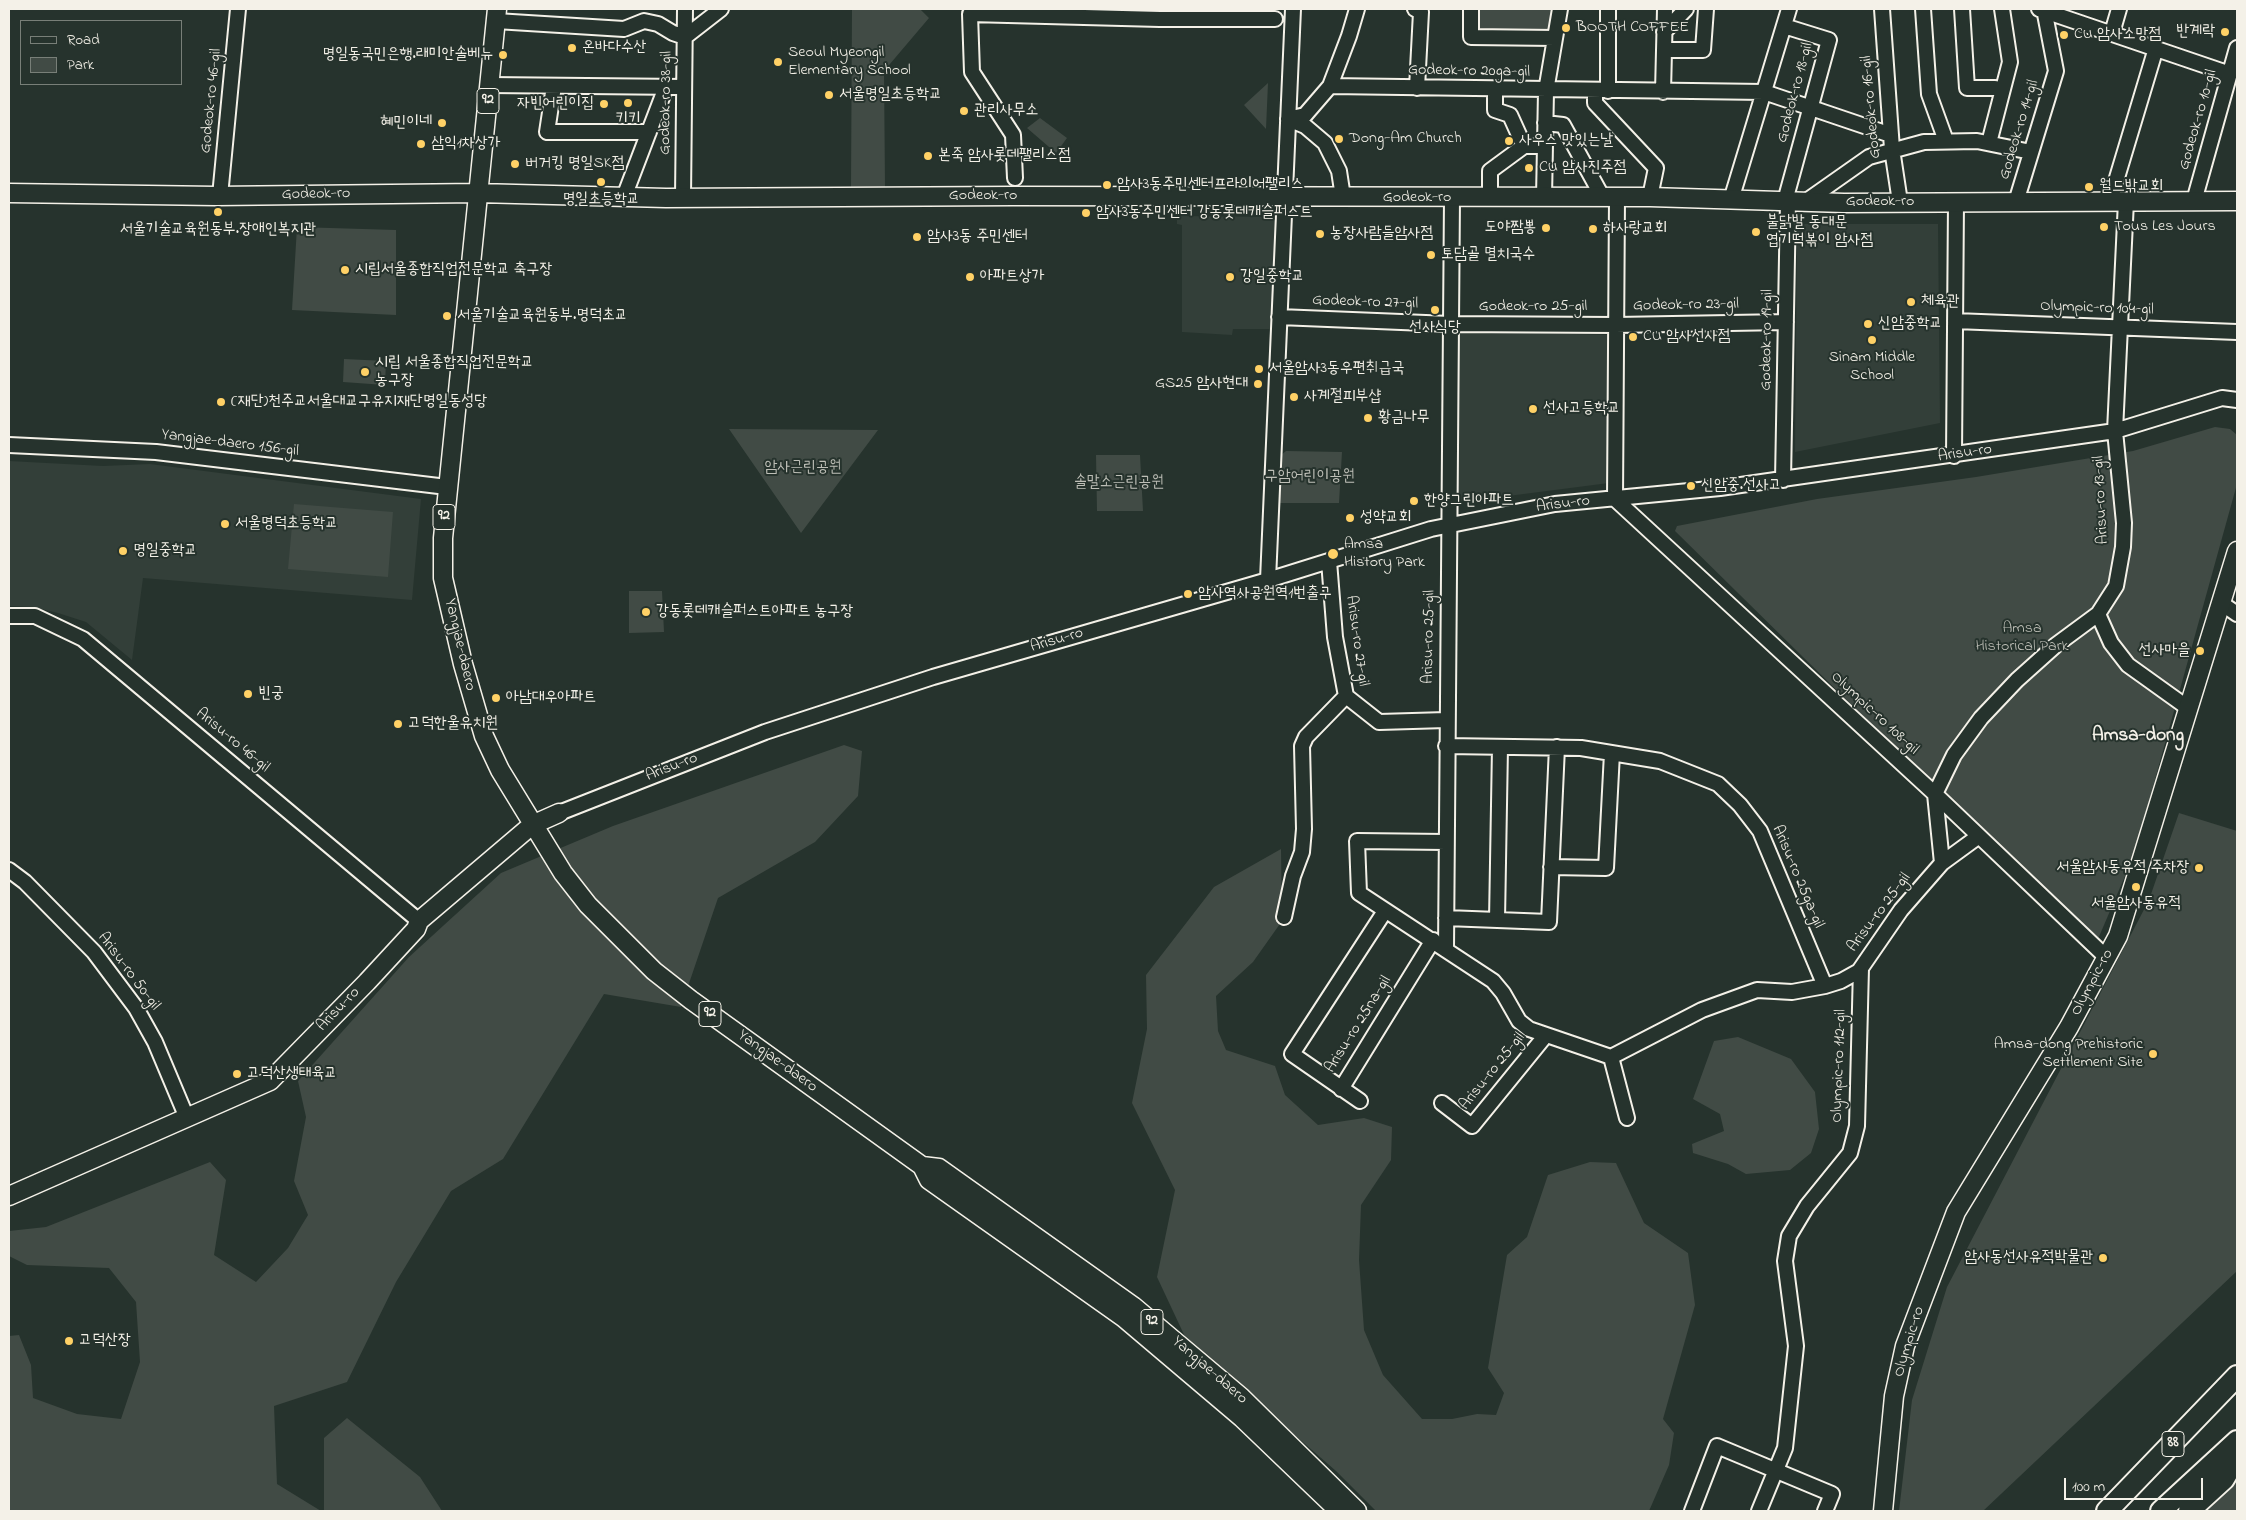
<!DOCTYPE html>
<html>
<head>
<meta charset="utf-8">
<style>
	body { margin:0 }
	#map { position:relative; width:2246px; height:1520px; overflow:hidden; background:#26332d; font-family:"Indie Flower",sans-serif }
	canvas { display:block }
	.frame { position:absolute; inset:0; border:10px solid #f4f1e8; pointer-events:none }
	.legend { position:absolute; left:20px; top:20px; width:162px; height:65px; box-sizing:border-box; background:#26332d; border:1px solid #787f78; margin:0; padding:6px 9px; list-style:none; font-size:15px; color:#f4f1e8 }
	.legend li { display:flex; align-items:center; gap:10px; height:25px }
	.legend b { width:25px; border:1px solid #787f78 }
	.scale { position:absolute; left:2064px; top:1478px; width:139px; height:22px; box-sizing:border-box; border:2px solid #f4f1e8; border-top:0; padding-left:6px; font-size:15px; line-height:18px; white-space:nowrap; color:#f4f1e8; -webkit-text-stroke:4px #26332d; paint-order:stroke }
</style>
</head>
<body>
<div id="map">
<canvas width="2246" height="1520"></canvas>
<div class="frame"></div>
<ul class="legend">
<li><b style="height:6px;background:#26332d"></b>Road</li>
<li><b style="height:14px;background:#414b45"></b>Park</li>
</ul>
<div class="scale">100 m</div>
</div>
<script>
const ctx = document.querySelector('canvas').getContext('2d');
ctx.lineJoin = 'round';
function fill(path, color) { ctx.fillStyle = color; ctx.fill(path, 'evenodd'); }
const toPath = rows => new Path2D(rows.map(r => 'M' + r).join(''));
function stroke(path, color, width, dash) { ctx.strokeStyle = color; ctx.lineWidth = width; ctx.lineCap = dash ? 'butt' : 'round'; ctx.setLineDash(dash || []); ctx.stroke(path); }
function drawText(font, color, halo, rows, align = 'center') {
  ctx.font = font + ' "Indie Flower","Poor Story",sans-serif'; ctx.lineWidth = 4; ctx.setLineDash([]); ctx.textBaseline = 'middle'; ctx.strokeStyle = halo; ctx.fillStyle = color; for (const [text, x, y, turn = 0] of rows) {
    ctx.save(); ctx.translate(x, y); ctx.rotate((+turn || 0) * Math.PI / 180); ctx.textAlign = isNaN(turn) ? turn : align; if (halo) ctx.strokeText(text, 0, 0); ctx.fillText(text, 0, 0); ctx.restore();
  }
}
fill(toPath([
	[1177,216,1276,217,1279,223,1275,329,1233,329,1232,335,1182,332,1182,225,1177,224],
	[1797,224,1938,224,1940,423,1795,452],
	[1458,331,1610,335,1609,483,1454,503],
	[9,461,103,466,150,464,421,499,412,600,143,578,132,660,86,622,58,613,33,607,9,606]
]), '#333f39');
fill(toPath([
	[852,9,920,9,929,18,884,71,885,187,851,187],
	[1476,9,1557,9,1552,34,1476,32],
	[1268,83,1266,129,1244,105],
	[1040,118,1067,138,1056,153,1027,128],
	[297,227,396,230,396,315,292,310],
	[344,359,386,361,385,385,343,382],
	[2215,427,2230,429,2237,435,2237,484,2134,855,2098,939,1931,783,1675,531,1677,526,1817,499,1976,477,2133,451],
	[729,429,878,430,801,533],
	[1286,451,1342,452,1339,503,1277,503,1280,456],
	[1096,455,1140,455,1143,511,1097,511],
	[294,504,393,512,388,577,288,569],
	[629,591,662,591,664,632,629,633],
	[844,745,862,751,858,796,815,842,718,898,681,1007,604,994,503,1159,451,1191,396,1282,347,1382,274,1406,277,1484,321,1511,9,1511,9,1336,19,1335,31,1365,33,1398,77,1414,121,1419,140,1362,136,1302,109,1268,27,1265,9,1256,9,1231,46,1227,210,1162,226,1180,214,1255,256,1282,288,1248,308,1215,294,1181,306,1117,298,1081,409,957,501,873,613,826],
	[2179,813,2237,831,2237,1271,1983,1511,1899,1511,1912,1400,1947,1287,2149,900],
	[1281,849,1282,921,1253,962,1216,996,1218,1031,1226,1050,1275,1066,1285,1095,1318,1125,1364,1118,1392,1127,1391,1160,1361,1205,1359,1260,1364,1330,1383,1375,1422,1419,1452,1419,1477,1414,1496,1415,1504,1393,1488,1368,1507,1255,1527,1237,1548,1175,1590,1162,1616,1163,1644,1223,1688,1253,1695,1305,1663,1419,1674,1433,1669,1465,1649,1511,1376,1511,1336,1471,1187,1341,1157,1277,1175,1190,1132,1103,1147,1029,1146,975,1214,887],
	[1738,1037,1791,1059,1815,1092,1819,1129,1811,1153,1790,1170,1746,1174,1728,1164,1693,1153,1692,1144,1724,1131,1720,1114,1693,1099,1714,1041],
	[347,1418,420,1477,442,1511,324,1511,324,1438],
	[2237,1467,2237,1511,2194,1511]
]), '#414b45');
const minor = toPath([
	[1415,9,1421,12,1417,88],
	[1471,9,1471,37,1555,38],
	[1608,9,1608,91],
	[1882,9,1892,149,1900,202],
	[1923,9,1929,94,1946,141],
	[1962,9,1967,88,1995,88,2002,90],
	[2039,9,2230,74],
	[496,21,624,29,644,21,658,24,673,33,685,37,721,9],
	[1784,26,1829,40,1785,201],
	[1664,32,1686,9],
	[2112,33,2119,9],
	[1664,50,1703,50,1706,9],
	[489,85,684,87],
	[554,86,547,132,649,132],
	[1330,86,1764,92,1891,135],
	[1495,90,1495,110,1510,115,1524,146],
	[1595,91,1595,103,1656,168,1650,197],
	[1663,92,1665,9],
	[1288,119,1305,115,1330,86,1349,36,1357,9],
	[1288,119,1305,126,1325,143,1339,171,1343,197],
	[1545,123,1563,125,1603,198],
	[1989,143,2010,62,2002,9],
	[1015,178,1013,135,972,72,970,14,1160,19,1275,19],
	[220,196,238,9],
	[624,197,666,87],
	[683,198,685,9],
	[1490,198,1490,171,1524,146,1545,146],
	[1544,198,1546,91,1560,9],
	[1617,198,1615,499,1935,794,2107,958],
	[1731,200,1789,9],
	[2110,201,2156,48],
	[2194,201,2237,48],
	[1805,202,1869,157,1924,142,1977,141,2031,152],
	[2016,202,2056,71,2044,9],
	[1279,317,1450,324,1616,325,1786,322],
	[1955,321,2237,332],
	[9,445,156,452,447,487],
	[1954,456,1956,202],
	[1783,480,1788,201],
	[1268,580,1293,9],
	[2221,603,2237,614],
	[2098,614,2111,643,2128,665,2188,708],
	[9,616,35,616,83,639,419,921],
	[1346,696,1379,722,1446,720],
	[1446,746,1581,748,1660,761,1718,784,1740,805,1760,831,1825,986],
	[559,813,765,732,933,677,1268,580,1431,529,1555,504,1720,488,2115,431,2222,398,2237,400],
	[1446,842,1357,841,1359,893,1493,981,1503,993,1519,1021,1529,1029,1611,1057,1627,1118],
	[1942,863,1979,836],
	[1551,867,1606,868,1612,753],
	[9,870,25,882,94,952,136,1008,155,1042,187,1118],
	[1284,917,1293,876,1302,852,1304,829,1302,746,1306,737,1346,696,1335,637,1329,561],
	[1446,918,1549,922,1557,747],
	[1497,920,1500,747],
	[1446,949,1452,198],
	[1611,1057,1702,1010,1757,990,1792,992,1825,986,1841,981,1859,971,1901,910,1942,863,1935,794,1954,755,1981,718,2017,680,2056,645,2098,614,2116,586,2123,547,2124,523,2115,431,2126,201],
	[1341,1089,1433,940],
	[1360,1101,1292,1054,1385,911],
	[1442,1103,1472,1126,1546,1035],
	[1692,1511,1717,1446,1832,1494,1825,1511],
	[1759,1511,1785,1448,1796,1346,1785,1261,1789,1236,1807,1206,1850,1153,1857,1126,1861,968]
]);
const major = toPath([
	[497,9,443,538,443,578,463,664,484,736,500,770,563,873,588,905,654,971,691,1000,922,1166,929,1180,1124,1318,1242,1418,1339,1511],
	[9,193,216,196,478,193,666,198,1013,196,1650,197,1844,203,2237,201],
	[922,1166,939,1168,1133,1306,1241,1397,1357,1511],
	[9,1196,270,1081,367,982,416,929,419,921,532,825,559,813],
	[1883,1511,1894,1396,1905,1346,1956,1212,2069,1027,2118,936,2237,551]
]);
const highway = toPath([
	[2107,1511,2237,1376],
	[2161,1511,2237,1441],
	[2189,1511,2224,1479,2237,1457]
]);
stroke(minor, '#f4f1e8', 18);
stroke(major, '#f4f1e8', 21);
stroke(highway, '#f4f1e8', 24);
stroke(minor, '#26332d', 14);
stroke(major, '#26332d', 18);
stroke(highway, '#26332d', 20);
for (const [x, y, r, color] of [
	[1566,28,5,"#ffd166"],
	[2225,32,5,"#ffd166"],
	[2064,35,5,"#ffd166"],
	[572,48,5,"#ffd166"],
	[503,55,5,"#ffd166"],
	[778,62,5,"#ffd166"],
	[829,95,5,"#ffd166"],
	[628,103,5,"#ffd166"],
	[604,104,5,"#ffd166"],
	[964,111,5,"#ffd166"],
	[442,123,5,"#ffd166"],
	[1339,139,5,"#ffd166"],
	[1509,141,5,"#ffd166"],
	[421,144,5,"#ffd166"],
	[928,156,5,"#ffd166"],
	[515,164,5,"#ffd166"],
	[1529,168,5,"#ffd166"],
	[601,182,5,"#ffd166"],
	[1107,185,5,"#ffd166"],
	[2089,187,5,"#ffd166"],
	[218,212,5,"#ffd166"],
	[1086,213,5,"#ffd166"],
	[2104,227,5,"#ffd166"],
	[1546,228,5,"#ffd166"],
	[1593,229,5,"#ffd166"],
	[1756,232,5,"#ffd166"],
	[1320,234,5,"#ffd166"],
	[917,237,5,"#ffd166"],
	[1431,255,5,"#ffd166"],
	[345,270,5,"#ffd166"],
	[970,277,5,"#ffd166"],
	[1230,277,5,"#ffd166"],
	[1911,302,5,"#ffd166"],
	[1435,310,5,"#ffd166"],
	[447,316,5,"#ffd166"],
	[1868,324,5,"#ffd166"],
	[1633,337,5,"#ffd166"],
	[1872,340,5,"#ffd166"],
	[1259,369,5,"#ffd166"],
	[365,372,5,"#ffd166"],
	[1258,384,5,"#ffd166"],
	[1294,397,5,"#ffd166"],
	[221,402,5,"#ffd166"],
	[1533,409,5,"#ffd166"],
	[1368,418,5,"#ffd166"],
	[1691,486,5,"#ffd166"],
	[1414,501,5,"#ffd166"],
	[1350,518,5,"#ffd166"],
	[225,524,5,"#ffd166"],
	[123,551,5,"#ffd166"],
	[1333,554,6,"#ffd166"],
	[1188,594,5,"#ffd166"],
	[646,612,5,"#ffd166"],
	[2200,651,5,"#ffd166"],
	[248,694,5,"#ffd166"],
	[496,698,5,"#ffd166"],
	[398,724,5,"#ffd166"],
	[2199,868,5,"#ffd166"],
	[2136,887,5,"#ffd166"],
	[2153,1054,5,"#ffd166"],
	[237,1074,5,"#ffd166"],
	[2103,1258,5,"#ffd166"],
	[69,1341,5,"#ffd166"]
]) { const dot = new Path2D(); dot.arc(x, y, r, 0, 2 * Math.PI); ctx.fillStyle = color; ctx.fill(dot); stroke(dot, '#26332d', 2); }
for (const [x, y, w] of [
	[488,101,22],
	[444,517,22],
	[710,1014,22],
	[1152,1322,22],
	[2173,1444,22]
]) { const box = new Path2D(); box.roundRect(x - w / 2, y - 12.5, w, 25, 4); ctx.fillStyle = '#26332d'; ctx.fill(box); stroke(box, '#f4f1e8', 1); }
drawText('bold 15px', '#f4f1e8', null, [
	["92",488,101],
	["92",444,517],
	["92",710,1014],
	["92",1152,1322],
	["88",2173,1444]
]);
drawText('16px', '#f4f1e8', '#26332d', [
	["BOOTH COFFEE",1576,28],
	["반계락",2215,32,"right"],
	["CU 암사소망점",2074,35],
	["온바다수산",582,48],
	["Seoul Myeongil",788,53],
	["Elementary School",788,71],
	["명일동국민은행.래미안솔베뉴",493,55,"right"],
	["서울명일초등학교",839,95],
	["자빈어린이집",594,104,"right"],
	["관리사무소",974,111],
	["키키",628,120,"center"],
	["혜민이네",432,123,"right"],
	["Dong-Am Church",1349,139],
	["사우스 맛있는날",1519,141],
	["삼익1차상가",431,144],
	["본죽 암사롯데팰리스점",938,156],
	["버거킹 명일SK점",525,164],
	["CU 암사진주점",1539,168],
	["암사3동주민센터프라이어팰리스",1117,185],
	["월드밖교회",2099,187],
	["명일초등학교",601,200,"center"],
	["암사3동주민센터 강동롯데캐슬퍼스트",1096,213],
	["불닭발 동대문",1766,223],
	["엽기떡볶이 암사점",1766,241],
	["Tous Les Jours",2114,227],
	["도야짬뽕",1536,228,"right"],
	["하사랑교회",1603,229],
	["서울기술교육원동부.장애인복지관",218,230,"center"],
	["농장사람들암사점",1330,234],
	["암사3동 주민센터",927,237],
	["토담골 멸치국수",1441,255],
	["시립서울종합직업전문학교 축구장",355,270],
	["아파트상가",980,277],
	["강일중학교",1240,277],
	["체육관",1921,302],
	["서울기술교육원동부.명덕초교",457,316],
	["신암중학교",1878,324],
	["선사식당",1435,328,"center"],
	["CU 암사선사점",1643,337],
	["Sinam Middle",1872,358,"center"],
	["School",1872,376,"center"],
	["시립 서울종합직업전문학교",375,363],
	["농구장",375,381],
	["서울암사3동우편취급국",1269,369],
	["GS25 암사현대",1248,384,"right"],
	["사계절피부샵",1304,397],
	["(재단)천주교서울대교구유지재단명일동성당",231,402],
	["선사고등학교",1543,409],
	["황금나무",1378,418],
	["신암중.선사고",1701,486],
	["한양그린아파트",1424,501],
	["성약교회",1360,518],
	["서울명덕초등학교",235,524],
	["Amsa",1344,545],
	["History Park",1344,563],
	["명일중학교",133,551],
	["암사역사공원역1번출구",1198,594],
	["강동롯데캐슬퍼스트아파트 농구장",656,612],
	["선사마을",2190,651,"right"],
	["빈궁",258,694],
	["아남대우아파트",506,698],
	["고덕한울유치원",408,724],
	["서울암사동유적 주차장",2189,868,"right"],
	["서울암사동유적",2136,904,"center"],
	["Amsa-dong Prehistoric",2143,1045,"right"],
	["Settlement Site",2143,1063,"right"],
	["고덕산생태육교",247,1074],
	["암사동선사유적박물관",2093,1258,"right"],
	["고덕산장",79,1341]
], 'left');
drawText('16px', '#f4f1e8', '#26332d', [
	["Godeok-ro 20ga-gil",1469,72,1],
	["Godeok-ro 18-gil",1796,93,-75],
	["Godeok-ro 46-gil",212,101,-84],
	["Godeok-ro 38-gil",667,103,-89],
	["Godeok-ro 16-gil",1872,107,-95],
	["Godeok-ro 10-gil",2199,120,-74],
	["Godeok-ro 14-gil",2020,130,-73],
	["Godeok-ro",316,195,-1],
	["Godeok-ro",983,196],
	["Godeok-ro",1417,198],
	["Godeok-ro",1880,202],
	["Godeok-ro 27-gil",1365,303,2],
	["Godeok-ro 23-gil",1686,306,-1],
	["Godeok-ro 25-gil",1533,307],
	["Olympic-ro 104-gil",2097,309,2],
	["Godeok-ro 19-gil",1768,340,-89],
	["Yangjae-daero 156-gil",230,444,7],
	["Arisu-ro",1965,454,-8],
	["Arisu-ro 13-gil",2102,500,-93],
	["Arisu-ro",1563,505,-7],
	["Arisu-ro 25-gil",1430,637,-89],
	["Arisu-ro",1057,641,-16],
	["Arisu-ro 27-gil",1356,641,82],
	["Yangjae-daero",459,645,77],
	["Olympic-ro 108-gil",1874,714,43],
	["Arisu-ro 46-gil",232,741,40],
	["Arisu-ro",672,768,-21],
	["Arisu-ro 25ga-gil",1797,877,67],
	["Arisu-ro 25-gil",1880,913,-53],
	["Arisu-ro 50-gil",128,972,53],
	["Olympic-ro",2093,983,-62],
	["Arisu-ro",339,1010,-46],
	["Arisu-ro 25na-gil",1359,1025,-58],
	["Yangjae-daero",777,1062,36],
	["Olympic-ro 112-gil",1840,1066,-88],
	["Arisu-ro 25-gil",1493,1072,-51],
	["Olympic-ro",1910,1342,-73],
	["Yangjae-daero",1209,1371,41]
]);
drawText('16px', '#bebfb7', '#26332d', [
	["암사근린공원",803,468],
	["구암어린이공원",1310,477],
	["솔말소근린공원",1119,483],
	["Amsa",2022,629],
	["Historical Park",2022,647]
]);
drawText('bold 19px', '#f4f1e8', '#26332d', [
	["Amsa-dong",2138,737]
]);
</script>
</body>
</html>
